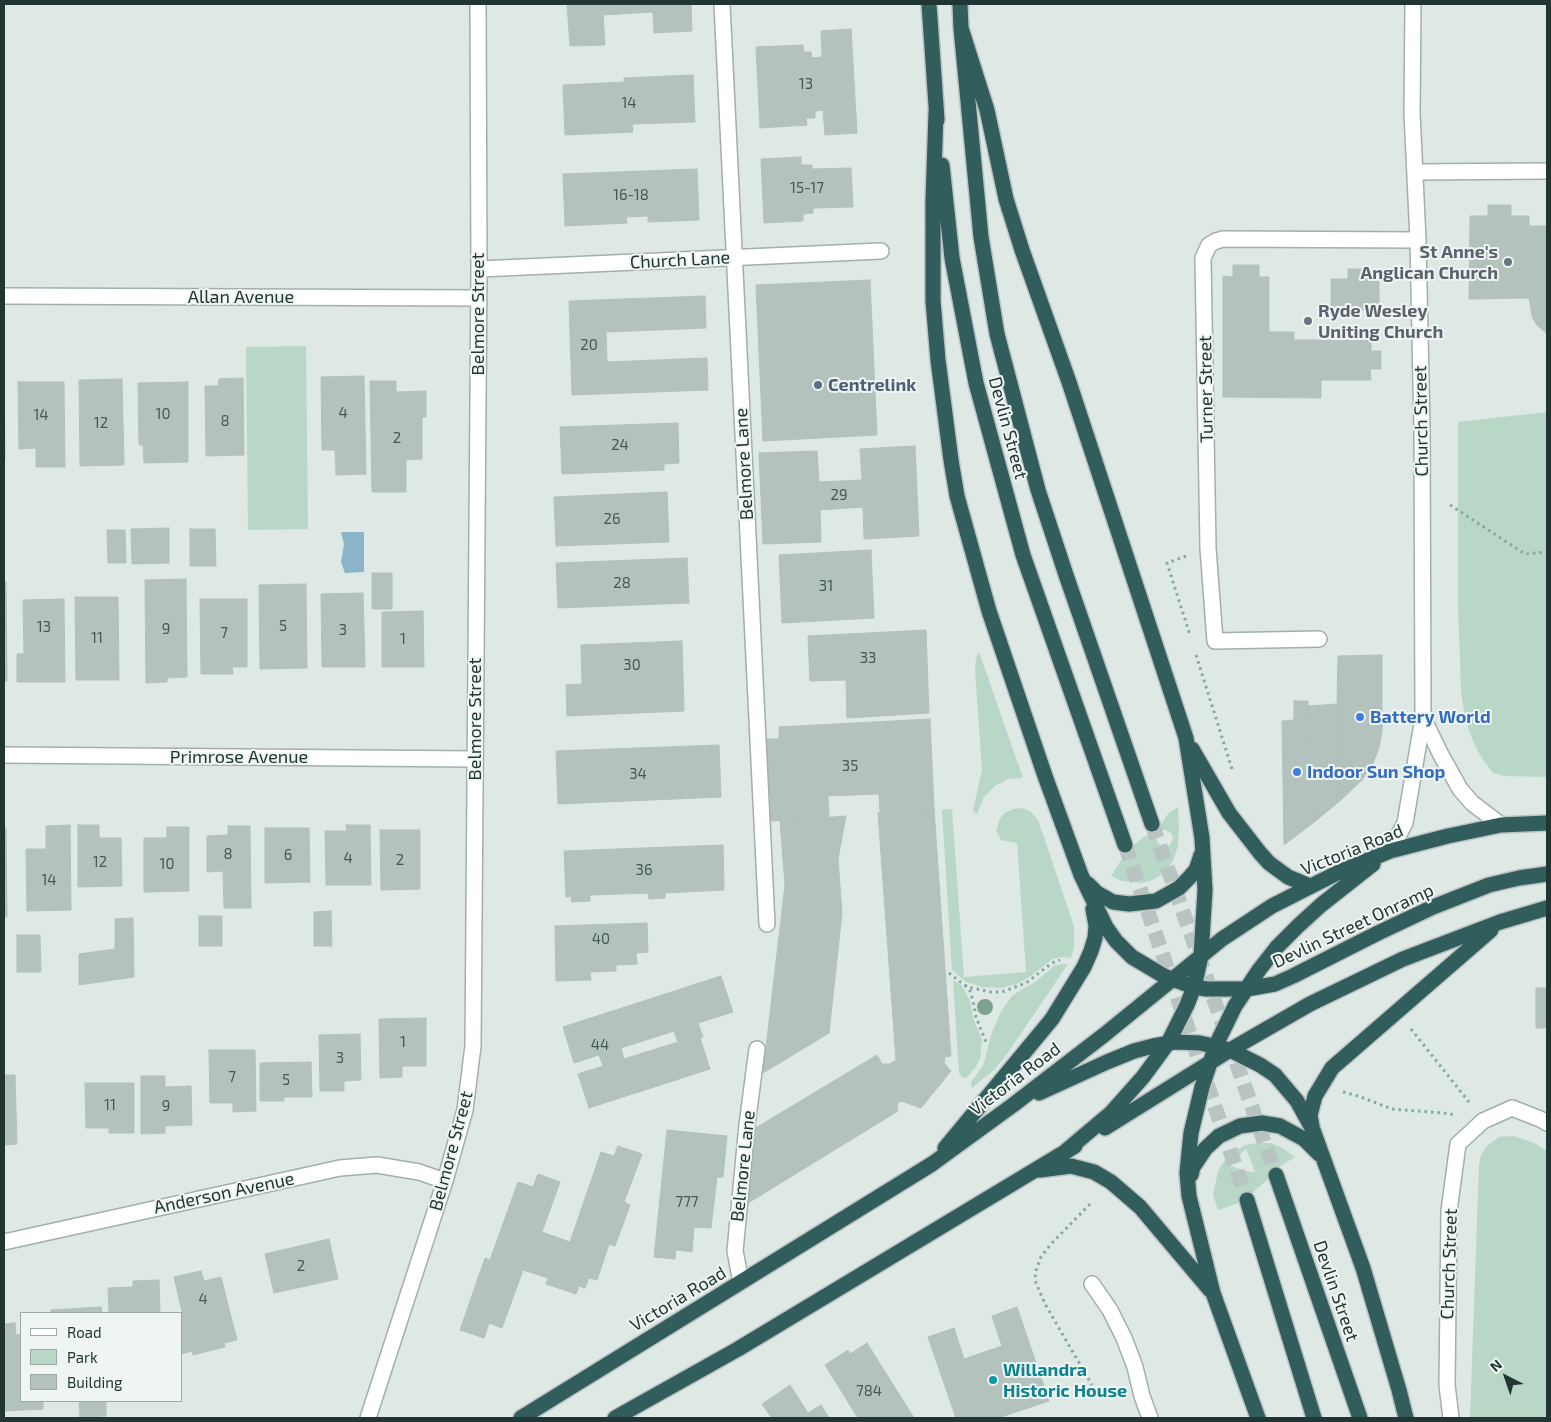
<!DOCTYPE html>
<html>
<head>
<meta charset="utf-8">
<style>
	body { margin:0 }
	#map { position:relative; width:1551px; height:1422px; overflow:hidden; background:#dee8e5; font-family:"Exo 2",sans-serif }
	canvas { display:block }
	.frame { position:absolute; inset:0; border:5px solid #213634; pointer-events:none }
	.legend { position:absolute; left:20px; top:1312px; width:162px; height:90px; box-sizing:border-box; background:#eef5f3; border:1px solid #9ca9a7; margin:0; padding:6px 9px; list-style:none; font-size:15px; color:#213634 }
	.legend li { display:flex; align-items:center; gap:10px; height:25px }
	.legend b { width:25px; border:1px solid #9ca9a7 }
	.north { position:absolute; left:1481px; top:1352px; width:50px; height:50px; -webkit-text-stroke:4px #eef5f3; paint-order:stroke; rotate:319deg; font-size:14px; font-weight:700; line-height:20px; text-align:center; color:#213634 }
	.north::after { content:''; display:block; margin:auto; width:18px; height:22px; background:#213634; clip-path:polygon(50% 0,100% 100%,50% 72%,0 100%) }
</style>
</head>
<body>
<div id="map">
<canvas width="1551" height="1422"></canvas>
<div class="frame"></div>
<ul class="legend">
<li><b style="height:6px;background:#fff"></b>Road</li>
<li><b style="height:14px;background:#b9d7c6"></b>Park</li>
<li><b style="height:14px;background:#b4c2be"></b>Building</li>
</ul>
<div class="north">N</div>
</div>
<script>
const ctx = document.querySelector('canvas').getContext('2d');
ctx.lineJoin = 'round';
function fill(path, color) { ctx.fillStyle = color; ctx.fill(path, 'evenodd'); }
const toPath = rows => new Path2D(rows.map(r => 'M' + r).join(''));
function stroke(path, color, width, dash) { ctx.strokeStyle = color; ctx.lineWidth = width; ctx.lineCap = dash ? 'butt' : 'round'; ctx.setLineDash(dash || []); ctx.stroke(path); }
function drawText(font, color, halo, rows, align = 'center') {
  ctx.font = font + ' "Exo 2",sans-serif'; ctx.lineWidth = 4; ctx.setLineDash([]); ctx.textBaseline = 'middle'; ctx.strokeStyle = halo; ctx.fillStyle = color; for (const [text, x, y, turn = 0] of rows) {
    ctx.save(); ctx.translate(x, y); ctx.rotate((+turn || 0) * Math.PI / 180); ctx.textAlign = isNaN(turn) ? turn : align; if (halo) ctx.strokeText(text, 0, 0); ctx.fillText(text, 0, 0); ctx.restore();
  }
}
fill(toPath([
	[306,346,308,529,248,530,246,347],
	[1547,412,1547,777,1504,776,1493,773,1481,757,1473,741,1465,719,1461,690,1458,605,1458,422],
	[979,652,1023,778,1008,779,995,786,984,797,977,814,975,813,973,811,982,770,975,670,976,658],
	[1178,807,1179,828,1178,846,1173,861,1166,872,1153,880,1142,883,1122,881,1111,876,1125,854,1132,846,1160,826,1168,814],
	[1164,830,1171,833,1173,838,1170,845,1165,847,1160,846,1156,839,1159,832],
	[1022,808,1030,811,1038,820,1074,926,1074,947,1071,958,1060,957,1051,960,1031,976,1017,984,1001,988,982,987,966,982,952,970,942,810,952,809,964,977,1026,972,1017,843,1001,840,996,831,1000,818,1006,812,1014,809],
	[1061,964,1068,964,1007,1054,995,1069,972,1088,971,1082,983,1066,992,1032,1000,1014,1006,1004,1012,996,1021,990,1035,982,1054,966],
	[953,980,961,985,966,993,970,1001,973,1018,982,1040,980,1059,975,1068,967,1077,963,1078,959,1073],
	[1513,1136,1532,1142,1547,1151,1547,1418,1470,1418,1479,1165,1481,1155,1487,1146,1499,1137],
	[1257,1143,1271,1143,1281,1147,1295,1157,1274,1170,1268,1179,1251,1194,1239,1203,1218,1210,1213,1195,1218,1171,1227,1157,1235,1151,1245,1145],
	[1246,1149,1255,1172,1254,1172,1245,1171,1229,1165]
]), '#b9d7c6');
fill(toPath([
	[341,532,364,532,364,572,345,573,341,562,344,544]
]), '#8bb4c8');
const building = toPath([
	[567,4,691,4,692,31,654,33,653,12,603,15,605,45,570,46,567,4],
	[851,29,857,133,825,135,823,110,815,111,815,118,806,118,807,125,760,128,756,47,803,45,804,52,811,52,812,58,822,57,821,31,851,29],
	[693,75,695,122,632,124,633,132,565,135,563,85,624,82,624,78,693,75],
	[801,157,801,165,812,165,812,169,851,168,853,207,813,208,813,213,803,214,803,221,764,223,761,159,801,157],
	[697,169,699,220,648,222,648,216,626,217,627,223,565,226,563,174,697,169],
	[1488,205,1511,205,1511,216,1529,216,1529,226,1547,226,1547,334,1536,324,1532,316,1529,298,1469,299,1470,216,1488,216,1488,205],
	[1233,265,1259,265,1259,277,1269,277,1269,365,1223,365,1223,276,1233,277,1233,265],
	[1348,269,1363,269,1363,279,1379,279,1379,310,1331,310,1331,279,1348,279,1348,269],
	[870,280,877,435,763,441,756,285,870,280],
	[705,296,706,328,606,332,607,362,707,358,708,390,572,395,569,301,705,296],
	[1269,332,1294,332,1294,380,1321,380,1321,398,1223,397,1223,365,1269,365,1269,332],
	[1294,340,1371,340,1371,351,1381,351,1381,369,1370,369,1371,380,1294,380,1294,340],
	[4,376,5,460,4,460,4,376],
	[364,376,366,474,336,475,335,450,322,450,321,377,364,376],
	[243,378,244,455,206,456,205,386,218,386,219,379,243,378],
	[122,379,124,465,80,466,79,380,122,379],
	[370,381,396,381,396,392,426,391,426,417,422,417,422,459,406,460,406,492,372,492,370,381],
	[18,382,64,382,65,467,36,467,36,448,19,449,18,382],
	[188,382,188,462,144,463,143,445,139,445,138,383,188,382],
	[678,423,679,463,664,464,664,470,562,474,560,427,678,423],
	[915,446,919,536,864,539,863,507,820,510,821,542,763,544,759,453,817,451,819,482,862,480,860,449,915,446],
	[667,492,669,542,556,546,554,497,667,492],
	[169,528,169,563,132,564,131,529,169,528],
	[190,529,215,529,216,566,190,566,190,529],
	[107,530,125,530,126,563,108,563,107,530],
	[871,550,874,618,782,623,779,555,871,550],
	[687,558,689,603,558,608,556,563,687,558],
	[372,573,392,573,392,609,372,609,372,573],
	[186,579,187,677,167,678,167,682,146,683,145,580,186,579],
	[4,582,6,582,7,681,4,681,4,582],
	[306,584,307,668,260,669,259,585,306,584],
	[363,593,365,667,322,667,321,594,363,593],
	[75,597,118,597,119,680,76,680,75,597],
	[64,599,65,682,17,682,17,654,24,654,23,600,64,599],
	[200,599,247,599,247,667,232,667,233,674,201,674,200,599],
	[423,611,424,667,382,667,382,612,423,611],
	[926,630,929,713,847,718,846,680,810,681,808,636,926,630],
	[682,641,684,711,567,716,566,685,582,684,581,645,682,641],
	[1382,655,1382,731,1379,748,1373,763,1362,780,1341,800,1337,704,1338,656,1382,655],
	[1294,701,1308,701,1313,823,1284,845,1282,721,1294,720,1294,701],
	[1337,704,1341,800,1313,823,1308,706,1337,704],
	[930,719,934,809,880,812,879,794,828,796,829,817,771,821,767,739,779,739,779,727,930,719],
	[719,745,721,797,558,804,556,751,719,745],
	[934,809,951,1056,945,1057,944,1063,951,1071,921,1108,901,1101,897,1104,898,1111,748,1203,754,1129,877,1055,882,1064,890,1064,896,1060,878,813,934,809],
	[846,816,838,859,842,913,829,1033,763,1073,785,885,780,821,846,816],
	[70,825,71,910,27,911,26,849,46,849,46,826,70,825],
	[78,825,99,825,99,838,121,838,122,886,78,887,78,825],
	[346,825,370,825,371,885,326,885,325,831,347,831,346,825],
	[228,826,250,826,251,908,224,908,223,871,207,872,207,836,228,835,228,826],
	[167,827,189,827,189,891,144,892,144,838,167,838,167,827],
	[4,828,6,828,7,917,4,917,4,828],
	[265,828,309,828,310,882,265,883,265,828],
	[380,830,420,830,420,889,381,890,380,830],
	[723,845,724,890,665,893,665,898,649,899,648,893,590,895,590,901,572,902,571,896,566,897,564,851,723,845],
	[331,911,332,946,314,946,314,912,331,911],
	[199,916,222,916,222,946,199,946,199,916],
	[133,918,134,977,79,985,79,954,115,949,115,919,133,918],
	[647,923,648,952,636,953,637,964,616,965,616,971,590,972,591,980,556,981,555,926,647,923],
	[17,935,40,935,41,972,17,972,17,935],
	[721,976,733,1012,698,1023,703,1037,700,1038,710,1069,589,1108,578,1074,603,1066,599,1055,574,1063,563,1027,721,976],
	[674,1031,678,1042,624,1059,621,1048,674,1031],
	[1536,988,1547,988,1547,1028,1536,1028,1536,988],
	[426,1018,426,1066,402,1066,402,1077,380,1078,379,1019,426,1018],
	[360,1034,361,1080,344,1081,344,1091,320,1091,319,1035,360,1034],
	[209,1050,255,1050,256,1111,233,1112,233,1103,210,1103,209,1050],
	[311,1062,312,1097,284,1097,284,1101,260,1101,260,1063,311,1062],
	[4,1075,15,1075,17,1144,4,1145,4,1075],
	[141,1076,165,1076,165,1087,191,1086,192,1125,165,1126,165,1133,141,1134,141,1076],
	[85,1083,134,1083,134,1133,109,1133,109,1128,86,1128,85,1083],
	[667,1130,727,1136,723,1177,717,1177,711,1228,694,1227,692,1252,676,1250,675,1259,654,1257,667,1130],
	[618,1146,642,1154,624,1202,630,1205,615,1246,609,1244,597,1280,589,1278,585,1288,579,1286,576,1294,546,1284,548,1278,523,1270,502,1328,489,1323,484,1338,460,1330,485,1258,490,1260,518,1182,533,1187,538,1174,560,1182,542,1232,570,1242,601,1152,614,1156,618,1146],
	[329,1239,338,1279,274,1293,265,1254,329,1239],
	[201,1271,204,1281,221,1277,237,1340,224,1343,225,1347,193,1355,192,1351,181,1354,181,1317,183,1316,174,1277,201,1271],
	[159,1280,160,1313,109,1313,108,1288,133,1287,133,1281,159,1280],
	[101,1307,102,1313,51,1313,51,1310,101,1307],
	[1017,1307,1049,1401,998,1418,956,1418,928,1337,954,1328,964,1359,1002,1346,992,1316,1017,1307],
	[15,1323,16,1335,21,1334,21,1401,43,1401,43,1409,4,1411,4,1324,15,1323],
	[867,1343,914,1418,858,1418,825,1365,848,1350,850,1354,867,1343],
	[790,1385,808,1413,821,1405,829,1418,770,1418,771,1417,762,1404,790,1385],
	[79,1401,106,1401,106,1416,80,1417,79,1401]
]);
fill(building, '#b4c2be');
stroke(building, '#b2c1bd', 1);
stroke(toPath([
	[1152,824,1276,1175],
	[1125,845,1247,1200]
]), '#b8c4c2', 15, [15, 8]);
const minor = toPath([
	[722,4,767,924],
	[1415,172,1547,171],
	[479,269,881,251],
	[4,296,478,298],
	[1319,639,1215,641,1208,548,1203,258,1209,245,1216,241,1223,239,1418,240],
	[1423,718,1441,755,1460,789,1472,803,1501,825],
	[4,755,474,759],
	[1390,851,1405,823,1423,718,1422,430,1418,240,1412,113,1413,4],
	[4,1242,340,1168,377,1165,419,1172,445,1181],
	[741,1282,735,1251,747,1125,757,1049],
	[1092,1284,1110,1310,1124,1338,1135,1367,1142,1396,1150,1418],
	[368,1418,445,1181,465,1110,473,1046,479,269,478,4],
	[1451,1418,1447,1385,1449,1211,1458,1144,1483,1121,1512,1108,1540,1119,1547,1123]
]);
const highway = toPath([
	[929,4,937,120],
	[960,4,961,28,981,237,997,334,1038,490,1066,575,1152,824],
	[961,28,987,110,1006,199,1022,250,1069,382,1186,738,1202,838,1205,890,1201,956,1194,987,1187,1005,1168,1043,1143,1077,1111,1113,1066,1151],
	[936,112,933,201,933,301,938,360,951,460,957,496,989,611,1045,776,1081,875,1106,927,1116,941,1132,957,1164,976,1194,987,1207,989,1247,989,1275,984,1293,976,1378,933,1433,907,1489,885,1519,878,1547,874],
	[942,165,952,258,976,383,1023,555,1125,845],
	[1192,749,1229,813,1260,853,1269,863,1288,877,1310,886],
	[1088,884,1097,893,1113,902,1129,904,1156,901,1179,888,1188,879,1196,870,1201,855],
	[1039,1093,1107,1062,1134,1051,1153,1046,1175,1042,1200,1043,1230,1050,1260,1065,1275,1075,1297,1101,1313,1130,1363,1268,1399,1390,1406,1418],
	[1312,1126,1310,1115,1315,1096,1332,1068,1491,930],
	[1105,1128,1230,1050,1310,1004,1403,959,1500,922,1547,908],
	[945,1148,1052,1019,1084,967,1091,951,1095,938,1096,926,1093,909],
	[1040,1170,1071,1166,1094,1172,1111,1182,1140,1207,1210,1290],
	[1191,1175,1193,1167,1205,1149,1219,1136,1240,1126,1262,1123,1280,1126,1304,1139,1319,1154],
	[1276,1175,1360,1418],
	[1247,1200,1314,1418],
	[521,1418,932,1164,1013,1105,1104,1035,1222,939,1272,906,1337,873,1390,851,1448,836,1501,825,1547,823],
	[615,1418,738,1349,1075,1146],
	[1258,1418,1213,1293,1189,1196,1187,1173,1191,1133,1202,1087,1216,1045,1235,1006,1259,970,1277,947,1298,926,1321,905,1373,864]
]);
stroke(minor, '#a2afac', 18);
stroke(highway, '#bcc3c2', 18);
stroke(toPath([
	[1450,505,1525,554,1547,552],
	[1186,556,1167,563,1190,635],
	[1196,655,1232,769],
	[949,973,964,985,972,988,991,992,1002,992,1026,983,1052,963,1060,960],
	[965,985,970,991,973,1001,976,1017,986,1042],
	[1411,1029,1469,1102],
	[1343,1092,1358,1096,1392,1109,1443,1113,1456,1115],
	[1090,1204,1051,1244,1041,1257,1035,1273,1036,1283,1045,1304,1092,1385]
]), '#82a8a3', 3, [2.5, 4]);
stroke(minor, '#fff', 15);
stroke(highway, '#315e5d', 15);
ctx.fillStyle = '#7ea292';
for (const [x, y] of [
	[985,1007]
]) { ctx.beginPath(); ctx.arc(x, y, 8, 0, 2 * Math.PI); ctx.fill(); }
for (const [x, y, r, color] of [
	[1508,262,5,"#6b7280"],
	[1308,321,5,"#6b7280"],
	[818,385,5,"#5c6f8a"],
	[1360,717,5,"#3f7fe0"],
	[1297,772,5,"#3f7fe0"],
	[993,1380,5,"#0f9aa8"]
]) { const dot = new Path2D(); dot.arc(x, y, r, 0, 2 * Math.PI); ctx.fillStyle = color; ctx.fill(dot); stroke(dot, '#eef5f3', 2); }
drawText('15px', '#465956', null, [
	["13",806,84],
	["14",629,103],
	["15-17",807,188],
	["16-18",631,195],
	["20",589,345],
	["4",343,413],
	["10",163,414],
	["14",41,415],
	["8",225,421],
	["12",101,423],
	["2",397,438],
	["24",620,445],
	["29",839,495],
	["26",612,519],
	["28",622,583],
	["31",826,586],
	["5",283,626],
	["13",44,627],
	["9",166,629],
	["3",343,630],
	["7",224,633],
	["11",97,638],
	["1",403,639],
	["33",868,658],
	["30",632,665],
	["35",850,766],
	["34",638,774],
	["8",228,854],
	["6",288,855],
	["4",348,858],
	["2",400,860],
	["12",100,862],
	["10",167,864],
	["36",644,870],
	["14",49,880],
	["40",601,939],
	["1",403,1042],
	["44",600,1045],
	["3",340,1058],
	["7",232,1077],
	["5",286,1080],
	["11",110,1105],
	["9",166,1106],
	["777",687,1202],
	["2",301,1266],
	["4",203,1299],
	["784",869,1391]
]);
drawText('bold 18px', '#5b616d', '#eef5f3', [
	["St Anne's",1498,252],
	["Anglican Church",1498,273],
	["Ryde Wesley",1318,311,"left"],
	["Uniting Church",1318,332,"left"]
], 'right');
drawText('18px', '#213634', '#eef5f3', [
	["Church Lane",680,260,-3],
	["Allan Avenue",241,297],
	["Belmore Street",478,314,-90],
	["Turner Street",1206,389,-91],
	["Church Street",1421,421,-91],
	["Devlin Street",1008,428,75],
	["Belmore Lane",744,464,-93],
	["Belmore Street",475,719,-90],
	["Primrose Avenue",239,757],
	["Victoria Road",1352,850,-22],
	["Devlin Street Onramp",1353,926,-25],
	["Victoria Road",1015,1079,-37],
	["Belmore Street",451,1151,-75],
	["Belmore Lane",743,1166,-84],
	["Anderson Avenue",224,1193,-12],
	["Church Street",1449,1264,-88],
	["Devlin Street",1336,1291,71],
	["Victoria Road",678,1299,-31]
]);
drawText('bold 18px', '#4e5e75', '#eef5f3', [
	["Centrelink",828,385]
], 'left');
drawText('bold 18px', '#366cbe', '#eef5f3', [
	["Battery World",1370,717],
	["Indoor Sun Shop",1307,772]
], 'left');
drawText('bold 18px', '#0d838f', '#eef5f3', [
	["Willandra",1003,1370],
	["Historic House",1003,1391]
], 'left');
</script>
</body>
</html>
